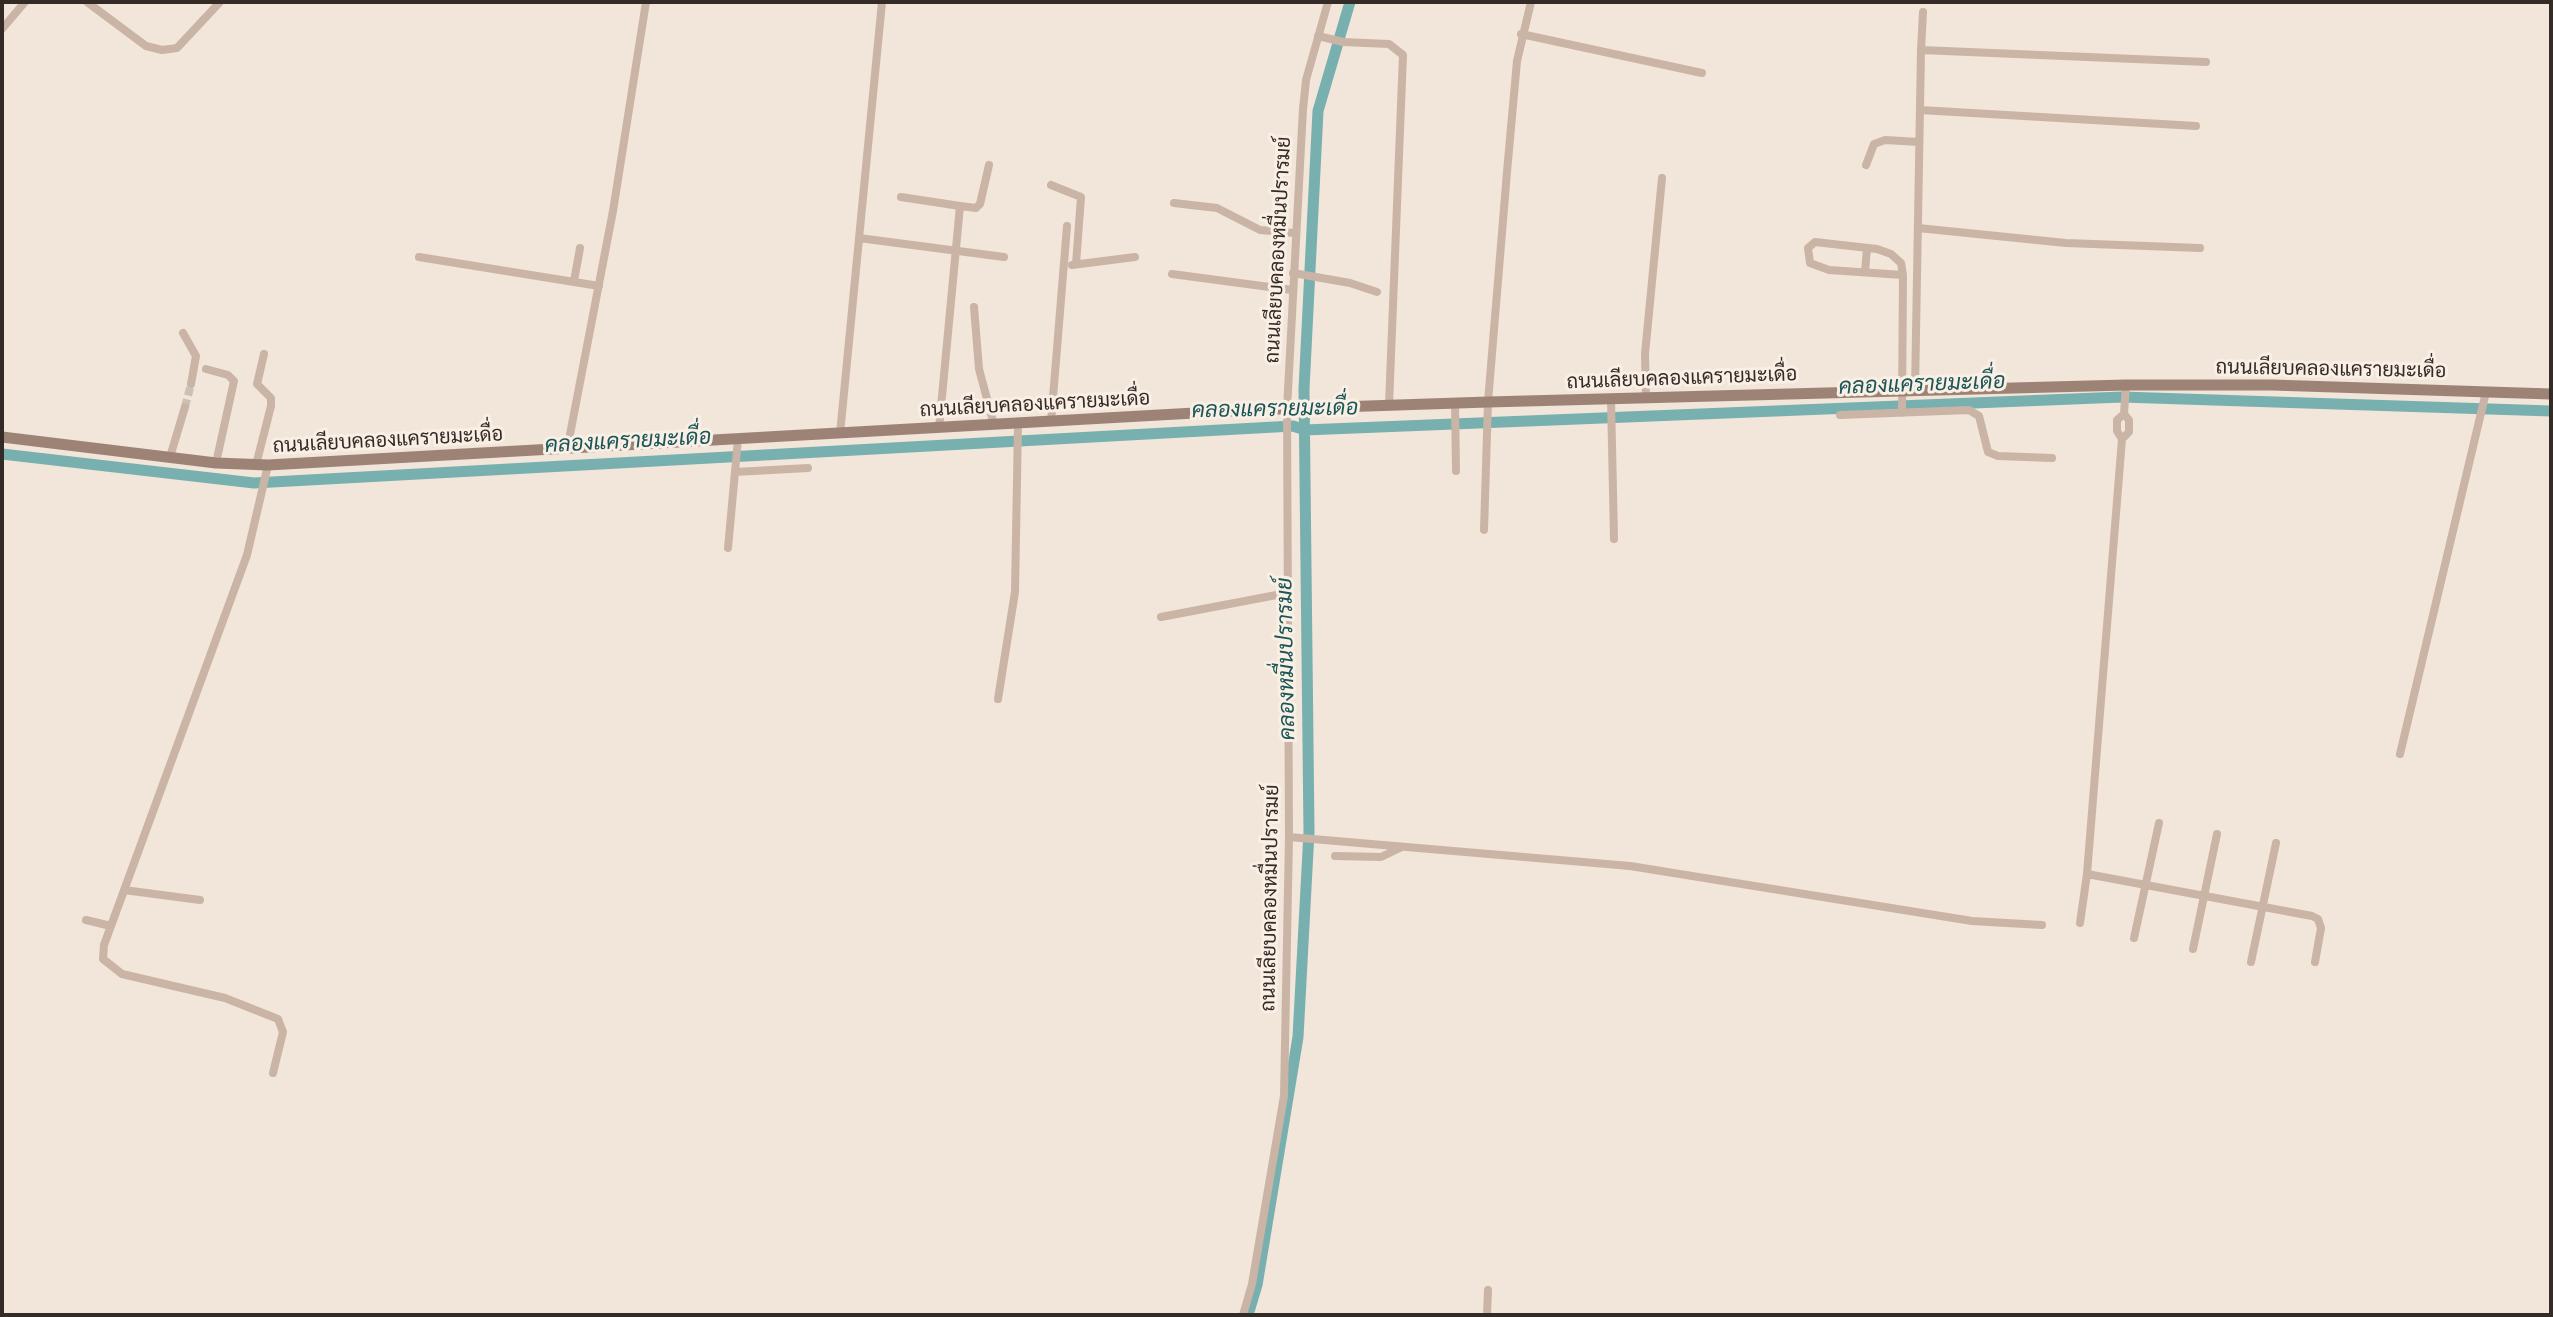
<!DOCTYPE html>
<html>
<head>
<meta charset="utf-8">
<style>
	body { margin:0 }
	#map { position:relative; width:2553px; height:1317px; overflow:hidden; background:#f2e5d9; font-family:"DM Sans",sans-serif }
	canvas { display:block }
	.frame { position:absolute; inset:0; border:4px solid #352b26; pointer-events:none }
</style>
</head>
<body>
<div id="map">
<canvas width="2553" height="1317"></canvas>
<div class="frame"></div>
</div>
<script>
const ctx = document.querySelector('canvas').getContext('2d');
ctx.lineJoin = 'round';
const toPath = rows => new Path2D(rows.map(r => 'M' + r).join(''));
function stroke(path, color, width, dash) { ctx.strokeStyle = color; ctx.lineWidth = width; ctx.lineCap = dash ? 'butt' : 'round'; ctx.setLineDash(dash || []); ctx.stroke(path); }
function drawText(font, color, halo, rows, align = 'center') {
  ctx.font = font + ' "DM Sans",Sarabun,sans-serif'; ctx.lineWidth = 6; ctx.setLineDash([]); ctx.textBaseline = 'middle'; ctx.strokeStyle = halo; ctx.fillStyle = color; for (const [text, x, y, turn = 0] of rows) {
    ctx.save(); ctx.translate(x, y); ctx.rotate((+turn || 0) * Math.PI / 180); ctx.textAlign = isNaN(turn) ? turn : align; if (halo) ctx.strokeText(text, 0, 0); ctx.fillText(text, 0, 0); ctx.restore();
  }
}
stroke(toPath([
	[2,454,254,483,1293,426,1305,430,2122,397,2551,411],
	[1248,1315,1257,1285,1298,1037,1309,832,1304,389,1318,111,1350,2]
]), '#78afaf', 11);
stroke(toPath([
	[185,407,191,384]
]), '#ccc0b5', 8, [8, 4]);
stroke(toPath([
	[87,2,146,46,162,50,177,48,220,2],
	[2,29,25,2],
	[1521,34,1702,73],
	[1318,36,1343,42,1389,44,1403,55,1389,405],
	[1921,50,1923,12],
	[1920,110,2196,126],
	[1866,165,1874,144,1885,140,1919,142],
	[1051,185,1081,197,1076,264],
	[901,197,960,206],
	[1174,203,1217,208,1260,230,1294,233],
	[1918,228,2066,243,2200,248],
	[859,238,1004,257],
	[419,257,599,286],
	[1072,265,1135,257],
	[1865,272,1867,248],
	[1293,273,1350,283,1377,292],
	[1172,274,1292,290],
	[574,281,580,248],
	[974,307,979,369,994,425],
	[183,333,196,356,191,384],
	[206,369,228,375,234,381,216,463],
	[1915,390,1921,50,2206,62],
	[1646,398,1645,354,1662,178],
	[1611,399,1614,539],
	[1455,403,1456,471],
	[1902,413,1903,275,1901,263,1891,254,1877,249,1815,242,1808,248,1810,263,1829,270,1903,275],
	[1840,415,1969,410,1979,416,1988,452,1998,456,2052,458],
	[1051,422,1067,226],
	[939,428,960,206,976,208,980,204,989,165],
	[840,434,882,2],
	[2122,439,2129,432,2129,420,2124,414,2126,385],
	[567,450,613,211,646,2],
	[170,457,185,407],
	[256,465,271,406,271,398,257,384,264,354],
	[268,465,247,555,104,945,103,959,122,974,225,998,278,1019,283,1032,273,1073],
	[735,472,808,468],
	[1484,530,1488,402,1507,172,1517,61,1531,2],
	[728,548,738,439],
	[1161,617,1287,593],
	[998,699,1015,592,1018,424],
	[2400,754,2486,392],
	[1289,837,1630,866,1972,921,2042,925],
	[1335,856,1381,857,1402,847],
	[2087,874,2312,916,2318,919,2321,928,2315,962],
	[124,890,200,900],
	[86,920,111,926],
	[2080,923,2087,874,2122,439,2117,431,2117,420,2124,414],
	[2134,938,2159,823],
	[2193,949,2217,834],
	[2251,962,2276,843],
	[1243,1315,1252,1284,1284,1096,1289,837,1287,409,1303,109,1306,80,1328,2],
	[1487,1315,1488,1290]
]), '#cab4a5', 8);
stroke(toPath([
	[2,437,216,463,268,465,1248,410,1488,402,2126,385,2272,385,2551,394]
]), '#9d8376', 11);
drawText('20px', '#352b26', '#f9efe5', [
	["ถนนเลียบคลองหมื่นปรารมย์",1279,250,-87],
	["ถนนเลียบคลองแครายมะเดื่อ",2331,370,1],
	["ถนนเลียบคลองแครายมะเดื่อ",1682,379,-2],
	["ถนนเลียบคลองแครายมะเดื่อ",1035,405,-3],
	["ถนนเลียบคลองแครายมะเดื่อ",388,441,-3],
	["ถนนเลียบคลองหมื่นปรารมย์",1271,898,-89]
]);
drawText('italic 22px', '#1b5657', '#f9efe5', [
	["คลองแครายมะเดื่อ",1922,385,-2],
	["คลองแครายมะเดื่อ",1275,410,-1],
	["คลองแครายมะเดื่อ",628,442,-3],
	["คลองหมื่นปรารมย์",1287,659,-91]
]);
</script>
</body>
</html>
